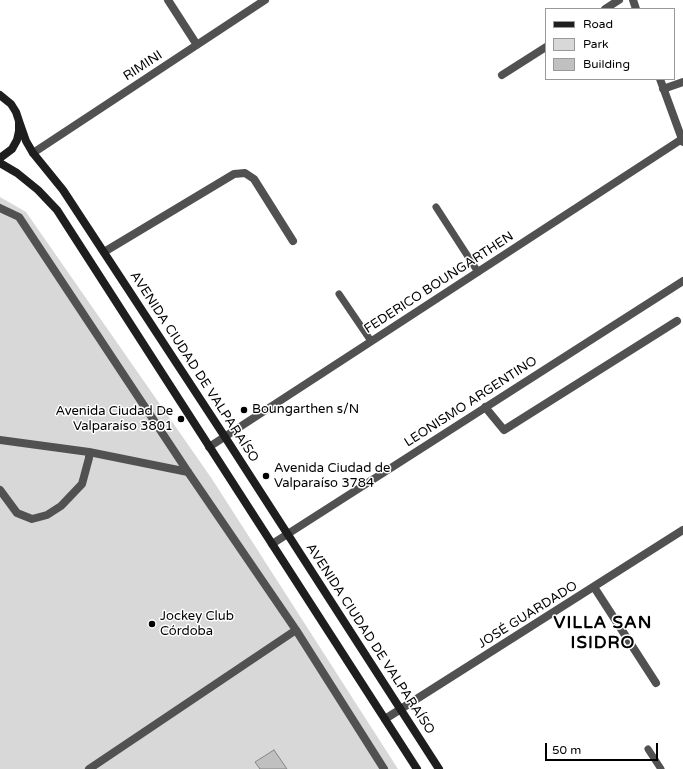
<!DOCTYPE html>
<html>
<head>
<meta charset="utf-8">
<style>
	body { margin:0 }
	#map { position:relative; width:683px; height:769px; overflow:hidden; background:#fff; font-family:"Varela Round",sans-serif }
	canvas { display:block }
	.legend { position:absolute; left:545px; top:8px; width:130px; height:72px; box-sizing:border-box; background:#fff; border:1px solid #999; margin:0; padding:5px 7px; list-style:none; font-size:12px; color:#000 }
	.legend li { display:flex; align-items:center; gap:8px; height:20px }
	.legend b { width:20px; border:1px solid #999 }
	.scale { position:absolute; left:545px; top:743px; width:113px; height:18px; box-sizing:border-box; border:2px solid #000; border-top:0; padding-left:5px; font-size:12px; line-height:14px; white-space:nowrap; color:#000; -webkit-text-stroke:3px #fff; paint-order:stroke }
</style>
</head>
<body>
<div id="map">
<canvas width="683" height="769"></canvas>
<ul class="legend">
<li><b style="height:5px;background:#1e1e1e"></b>Road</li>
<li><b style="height:11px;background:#d8d8d8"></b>Park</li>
<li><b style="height:11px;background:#c0c0c0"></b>Building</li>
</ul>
<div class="scale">50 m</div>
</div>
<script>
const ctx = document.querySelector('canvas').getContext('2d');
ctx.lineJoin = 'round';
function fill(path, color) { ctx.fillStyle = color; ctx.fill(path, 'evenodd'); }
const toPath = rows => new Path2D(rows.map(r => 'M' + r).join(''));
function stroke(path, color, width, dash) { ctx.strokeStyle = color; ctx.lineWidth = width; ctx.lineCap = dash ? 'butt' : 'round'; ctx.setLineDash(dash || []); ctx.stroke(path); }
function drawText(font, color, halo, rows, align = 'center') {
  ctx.font = font + ' "Varela Round",sans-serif'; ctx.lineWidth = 3; ctx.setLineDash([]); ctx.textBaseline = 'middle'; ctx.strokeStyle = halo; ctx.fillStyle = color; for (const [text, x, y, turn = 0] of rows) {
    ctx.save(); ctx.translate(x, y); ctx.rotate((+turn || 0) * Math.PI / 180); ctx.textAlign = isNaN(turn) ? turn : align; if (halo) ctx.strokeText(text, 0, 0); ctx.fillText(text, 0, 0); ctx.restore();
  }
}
fill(toPath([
	[0,197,26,212,212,479,398,769,0,769]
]), '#d8d8d8');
const building = toPath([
	[274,750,287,769,259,769,260,769,255,762,274,750]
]);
fill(building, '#c0c0c0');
stroke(building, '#868686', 1);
stroke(toPath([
	[436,207,478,272],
	[339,294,371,341],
	[648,749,661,769]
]), '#515151', 7);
stroke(toPath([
	[168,0,197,45],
	[633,0,636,9],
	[605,9,619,0],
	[502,75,546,47],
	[660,79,683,142],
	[663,89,683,82],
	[33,153,265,0],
	[0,208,19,217,188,472,296,630,384,769],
	[104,252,234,174,245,173,254,179,293,241],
	[485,407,504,430,677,321],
	[0,440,89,452,188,472],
	[209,447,682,139],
	[0,490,17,513,32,519,47,515,61,506,82,484,89,458,89,452],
	[272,544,683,281],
	[594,587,656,683],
	[385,719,683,530],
	[89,769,296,630]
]), '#515151', 8);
stroke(toPath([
	[0,95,11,104,16,112,19,121,19,131,17,140,12,149,0,158],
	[19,121,26,141,33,153,63,190,225,437,439,769],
	[0,163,17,173,38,190,57,210,417,769]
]), '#1e1e1e', 8);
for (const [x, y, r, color] of [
	[244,410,4,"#000"],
	[181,419,4,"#000"],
	[266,476,4,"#000"],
	[152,624,4,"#000"]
]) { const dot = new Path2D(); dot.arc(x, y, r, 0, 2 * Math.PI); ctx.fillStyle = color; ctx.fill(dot); stroke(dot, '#fff', 1.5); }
drawText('13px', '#000', '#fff', [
	["RIMINI",143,66,-33],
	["FEDERICO BOUNGARTHEN",439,283,-33],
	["AVENIDA CIUDAD DE VALPARAÍSO",194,367,57],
	["LEONISMO ARGENTINO",471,402,-33],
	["JOSÉ GUARDADO",528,615,-32],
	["AVENIDA CIUDAD DE VALPARAÍSO",370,639,57]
]);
drawText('13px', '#000', '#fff', [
	["Boungarthen s/N",252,410],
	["Avenida Ciudad De",173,412,"right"],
	["Valparaíso 3801",173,427,"right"],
	["Avenida Ciudad de",274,469],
	["Valparaíso 3784",274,484],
	["Jockey Club",160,617],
	["Córdoba",160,632]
], 'left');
ctx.letterSpacing = '1px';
drawText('bold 17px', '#000', '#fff', [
	["VILLA SAN",603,624],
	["ISIDRO",603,644]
]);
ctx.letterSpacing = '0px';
</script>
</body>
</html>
